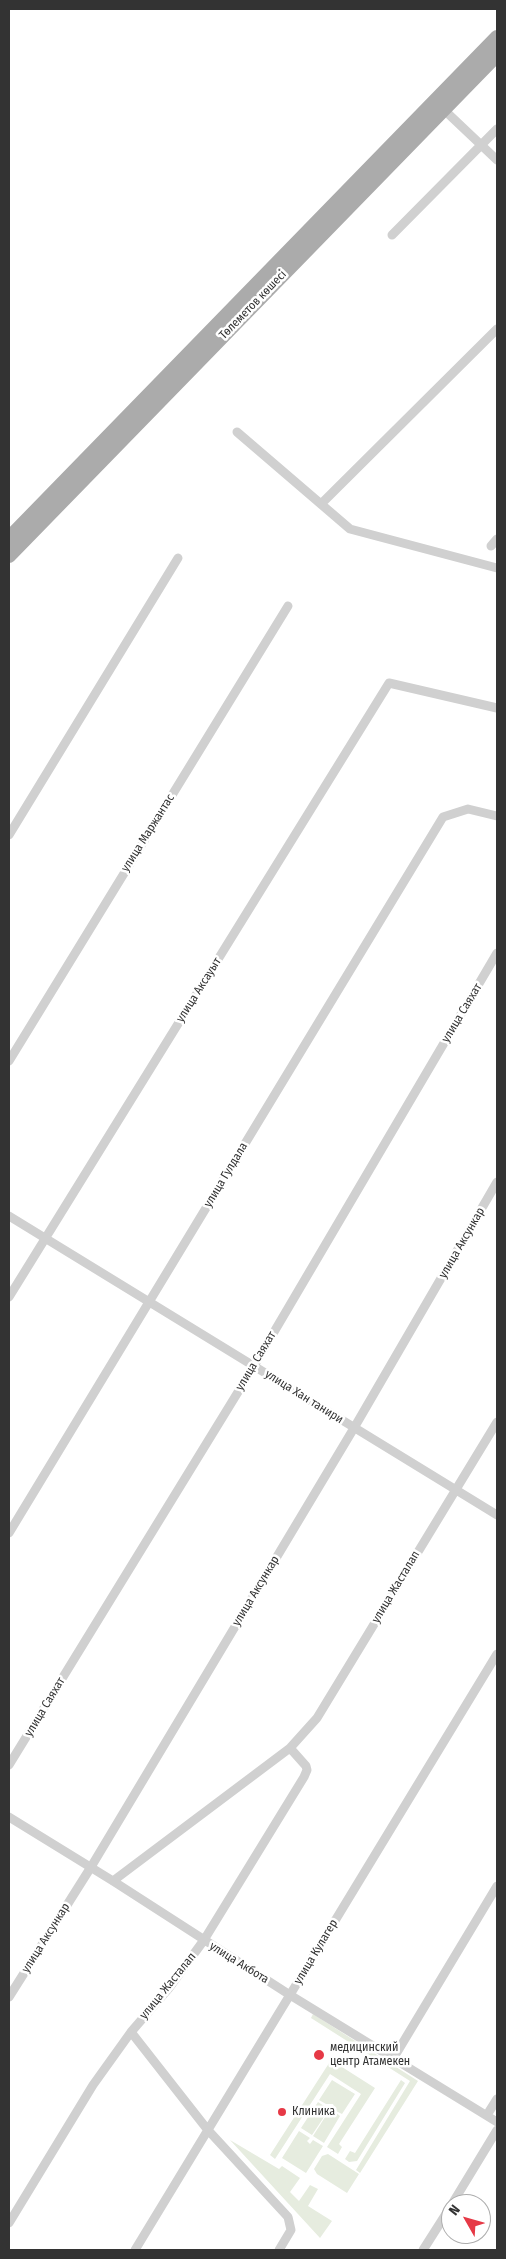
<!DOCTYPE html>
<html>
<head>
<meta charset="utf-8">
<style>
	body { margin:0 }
	#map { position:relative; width:506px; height:2259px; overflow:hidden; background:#fff; font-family:"Fira Sans Condensed",sans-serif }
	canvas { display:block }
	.frame { position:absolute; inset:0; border:10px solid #333; pointer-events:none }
	.north { position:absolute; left:441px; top:2194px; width:50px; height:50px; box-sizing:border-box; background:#fff; border:1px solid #adadad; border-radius:50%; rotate:308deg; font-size:14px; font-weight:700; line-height:20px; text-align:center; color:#333 }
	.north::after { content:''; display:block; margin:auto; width:18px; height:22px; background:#e63946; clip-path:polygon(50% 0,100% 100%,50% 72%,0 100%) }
</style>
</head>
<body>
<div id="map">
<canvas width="506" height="2259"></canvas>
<div class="frame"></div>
<div class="north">N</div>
</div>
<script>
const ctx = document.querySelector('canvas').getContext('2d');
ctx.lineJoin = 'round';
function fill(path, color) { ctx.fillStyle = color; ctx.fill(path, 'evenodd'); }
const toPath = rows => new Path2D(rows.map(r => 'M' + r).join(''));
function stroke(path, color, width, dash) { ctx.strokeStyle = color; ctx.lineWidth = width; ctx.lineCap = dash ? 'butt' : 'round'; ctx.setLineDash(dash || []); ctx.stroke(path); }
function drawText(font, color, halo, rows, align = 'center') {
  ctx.font = font + ' "Fira Sans Condensed",sans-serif'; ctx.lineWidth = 5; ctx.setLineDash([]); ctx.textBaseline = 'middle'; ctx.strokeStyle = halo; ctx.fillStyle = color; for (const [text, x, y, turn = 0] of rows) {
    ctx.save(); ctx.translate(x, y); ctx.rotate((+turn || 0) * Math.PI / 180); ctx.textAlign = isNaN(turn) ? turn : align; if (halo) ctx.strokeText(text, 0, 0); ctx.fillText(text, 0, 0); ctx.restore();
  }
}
fill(toPath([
	[313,2014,418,2081,360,2173,356,2170,410,2081,311,2018],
	[331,2060,375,2088,339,2144,342,2147,338,2154,327,2147,361,2094,330,2074,275,2159,270,2155],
	[332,2080,355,2094,342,2114,336,2111,333,2104,326,2104,319,2100],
	[401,2080,405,2083,357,2161,349,2162,345,2159,350,2151,355,2153],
	[318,2102,324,2106,326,2114,312,2135,301,2128],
	[335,2112,340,2116,324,2143,313,2136,327,2114],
	[299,2131,310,2138,307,2141,310,2144,313,2140,323,2146,306,2173,282,2158],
	[230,2140,279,2169,282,2166,300,2178,290,2192,299,2201,310,2185,318,2189,308,2206,332,2221,320,2238],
	[328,2154,359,2174,347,2193,317,2174,314,2169,322,2156]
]), '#e6ecdf');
stroke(toPath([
	[440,106,497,160],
	[392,235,497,129],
	[237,432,350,529,497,568],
	[321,504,497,329],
	[491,546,497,539],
	[9,835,178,558],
	[9,1061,288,606],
	[9,1216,497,1515],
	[9,1297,389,683,497,708],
	[9,1533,443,817,468,809,497,816],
	[9,1765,254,1366,497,953],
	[9,1817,113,1881,290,1995,497,2122],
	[113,1881,290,1748,317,1718,497,1422],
	[9,1997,91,1867,354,1428,497,1182],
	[131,2032,207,2129,288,2217,291,2230,279,2250],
	[393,2059,497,1886],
	[487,2115,497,2099],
	[452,2204,497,2130],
	[9,2223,93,2085,131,2032,169,1988,204,1940,304,1777,307,1770,306,1766,290,1748],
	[135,2250,497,1654],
	[423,2250,451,2206]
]), '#d0d0d0', 9);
stroke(toPath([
	[9,538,497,37],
	[9,556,497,55]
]), '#ababab', 14);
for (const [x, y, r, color] of [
	[319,2055,6,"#e63946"],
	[282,2112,5,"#e63946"]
]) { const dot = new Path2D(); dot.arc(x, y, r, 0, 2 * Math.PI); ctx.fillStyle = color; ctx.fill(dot); stroke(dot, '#fff', 2); }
drawText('12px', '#333', '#fff', [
	["Төлеметов көшесі",253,305,-46],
	["улица Маржантас",148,833,-58],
	["улица Аксауыт",199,990,-58],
	["улица Саяхат",462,1013,-59],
	["улица Гулдала",226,1175,-59],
	["улица Аксункар",462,1243,-60],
	["улица Саяхат",256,1361,-59],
	["улица Хан танири",304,1397,32],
	["улица Жасталап",396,1587,-59],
	["улица Аксункар",256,1591,-59],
	["улица Саяхат",45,1707,-59],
	["улица Аксункар",46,1938,-58],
	["улица Кулагер",316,1952,-59],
	["улица Акбота",239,1963,32],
	["улица Жасталап",168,1986,-51]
]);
drawText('12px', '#333', '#fff', [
	["медицинский",330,2048],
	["центр Атамекен",330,2062],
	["Клиника",292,2112]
], 'left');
</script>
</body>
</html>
